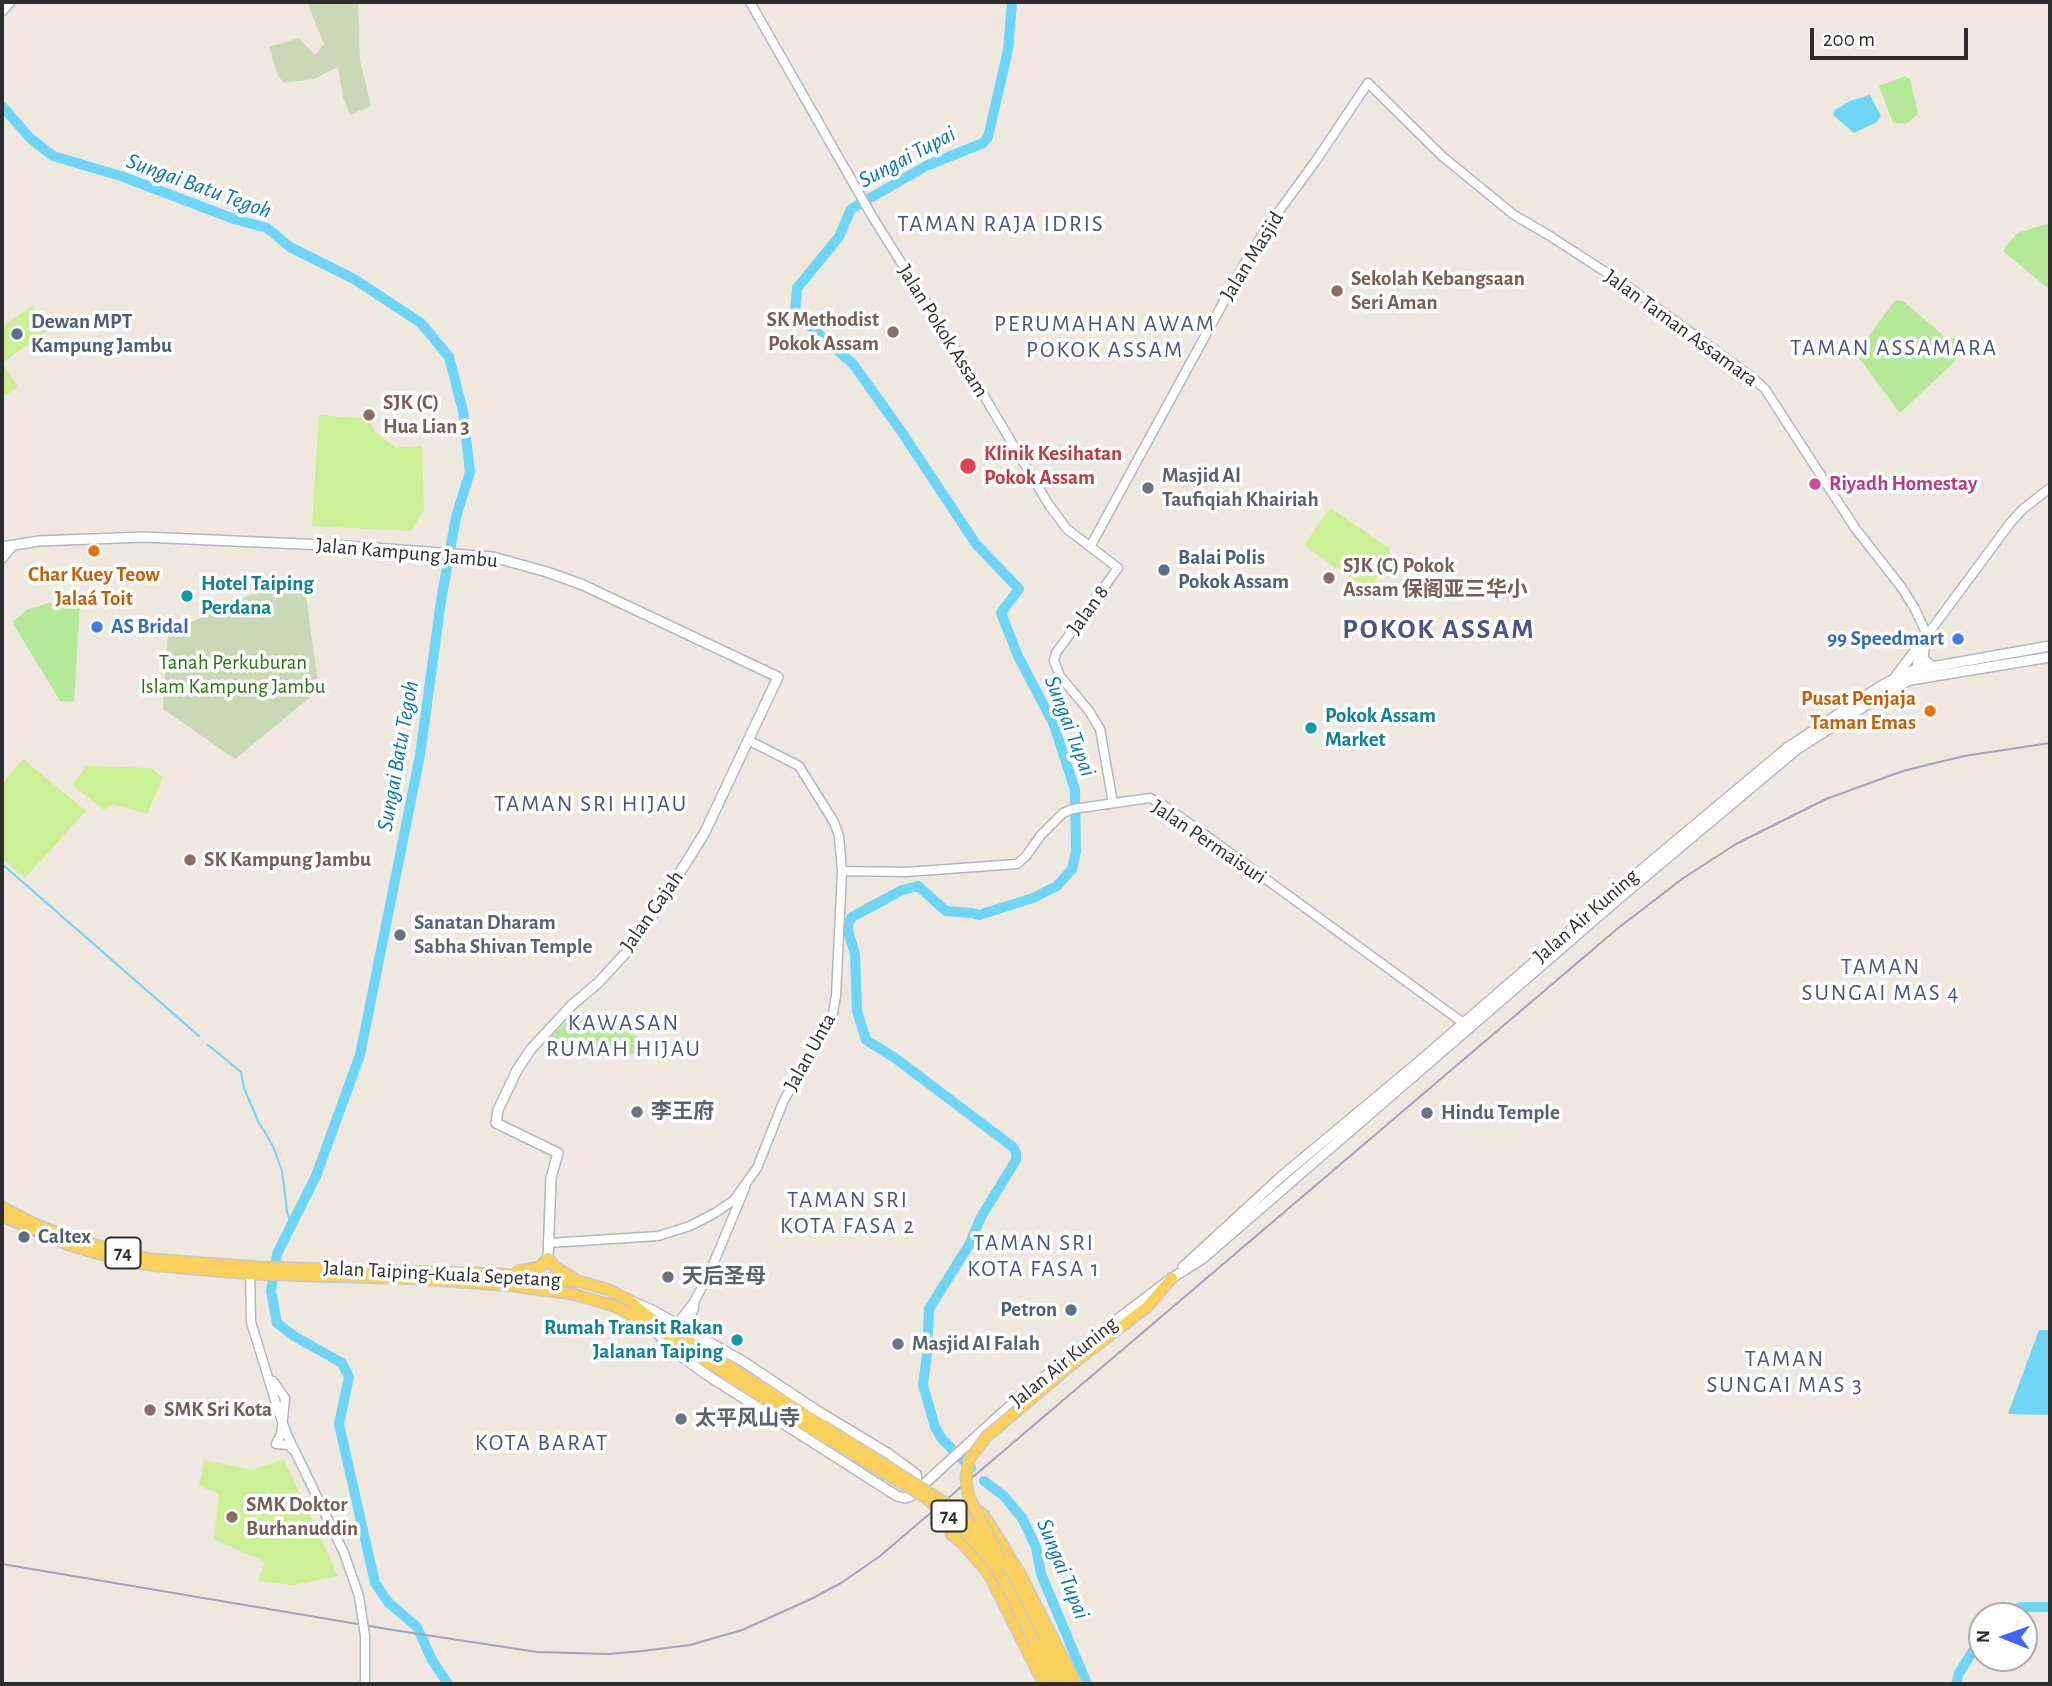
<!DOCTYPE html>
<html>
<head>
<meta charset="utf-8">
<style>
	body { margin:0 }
	#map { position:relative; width:2052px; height:1686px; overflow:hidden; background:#efe8df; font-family:"Alegreya Sans",sans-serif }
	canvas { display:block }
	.frame { position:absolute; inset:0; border:4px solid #2d2d2d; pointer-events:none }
	.north { position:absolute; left:1968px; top:1602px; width:70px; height:70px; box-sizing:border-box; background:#fff; border:2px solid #ababab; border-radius:50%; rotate:271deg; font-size:19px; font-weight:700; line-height:28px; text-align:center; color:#2d2d2d }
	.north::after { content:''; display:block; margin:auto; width:24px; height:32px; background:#3d66ff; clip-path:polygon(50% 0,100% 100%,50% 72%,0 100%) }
	.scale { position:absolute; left:1810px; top:28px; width:158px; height:32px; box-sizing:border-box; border:4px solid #2d2d2d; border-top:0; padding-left:9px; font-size:21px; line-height:24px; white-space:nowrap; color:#2d2d2d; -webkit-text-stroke:5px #fff; paint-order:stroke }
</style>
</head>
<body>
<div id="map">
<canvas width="2052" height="1686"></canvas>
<div class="frame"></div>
<div class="north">N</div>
<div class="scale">200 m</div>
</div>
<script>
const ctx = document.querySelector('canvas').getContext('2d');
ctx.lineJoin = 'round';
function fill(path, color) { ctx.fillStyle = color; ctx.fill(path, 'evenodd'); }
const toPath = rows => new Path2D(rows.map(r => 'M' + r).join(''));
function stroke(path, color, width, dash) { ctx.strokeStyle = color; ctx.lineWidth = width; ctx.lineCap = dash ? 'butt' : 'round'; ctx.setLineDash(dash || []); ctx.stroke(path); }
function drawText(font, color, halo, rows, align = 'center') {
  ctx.font = font + ' "Alegreya Sans","Noto Sans SC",sans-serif'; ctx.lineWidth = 7; ctx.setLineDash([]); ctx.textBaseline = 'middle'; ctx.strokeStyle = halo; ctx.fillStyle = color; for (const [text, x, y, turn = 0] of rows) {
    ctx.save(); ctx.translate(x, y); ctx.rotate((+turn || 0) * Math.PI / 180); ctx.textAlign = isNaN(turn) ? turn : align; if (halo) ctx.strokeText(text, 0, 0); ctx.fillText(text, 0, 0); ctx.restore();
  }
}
fill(toPath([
	[1905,76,1910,79,1918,114,1906,124,1893,123,1879,86],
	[2050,223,2050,290,2004,252,2005,248,2017,233],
	[1895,300,1903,301,1944,336,1963,340,1955,361,1900,413,1859,358,1858,351],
	[49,603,80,604,74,702,60,701,12,622,28,609],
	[577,1011,641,1038,634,1053,629,1055,599,1051,568,1044,550,1037]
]), '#b6e899');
fill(toPath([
	[307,2,358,2,360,60,371,106,350,115,343,97,338,67,314,79,284,83,278,76,269,47,299,38,315,55,324,44],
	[304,582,319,690,235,759,163,709,168,633,247,596]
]), '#c8dab5');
fill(toPath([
	[32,306,48,331,2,363,18,387,5,396,2,390,2,327],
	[319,415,370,419,374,431,396,448,422,446,424,510,411,531,312,526],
	[1330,508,1389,548,1391,559,1368,591,1304,545],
	[23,759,86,811,25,878,2,858,2,784],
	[86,766,151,768,163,777,147,814,113,804,104,810,72,785],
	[284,1459,338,1576,293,1585,258,1581,265,1562,214,1539,219,1494,199,1486,204,1460,252,1470]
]), '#ccf095');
fill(toPath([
	[1870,95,1881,116,1877,122,1854,133,1833,115,1835,110,1850,101],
	[2039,1330,2050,1330,2050,1415,2008,1414]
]), '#6ed5f6');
stroke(toPath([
	[2,864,199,1036],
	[208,1045,241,1072,244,1088,258,1121,273,1146,282,1171,287,1211,291,1225]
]), '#6ed5f6', 2);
stroke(toPath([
	[2,106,30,138,53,156,121,176,234,219,267,228,290,247,354,279,421,323,449,357,463,411,470,472,456,517,441,601,420,755,360,1055,316,1176,277,1254,271,1291,277,1323,294,1336,342,1363,349,1377,339,1424,375,1583,388,1602,417,1627,432,1660,448,1684],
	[971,1468,942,1439,935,1427,923,1385,927,1354,929,1309,969,1245,981,1217,1016,1160,1016,1153,1013,1147,895,1058,866,1040,857,1011,855,954,848,931,848,924,852,917,902,890,918,886,946,911,972,913,979,915,1033,898,1057,886,1072,869,1076,852,1075,790,1054,725,1018,656,1001,613,1019,589,976,544,901,431,853,364,795,313,797,288,839,237,851,209,926,166,983,143,988,137,1008,50,1012,2],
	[984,1481,1004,1496,1022,1518,1036,1547,1041,1574,1087,1684],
	[2009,1616,2015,1609,2021,1607,2050,1607],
	[1956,1684,1959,1673,1982,1637]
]), '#6ed5f6', 10);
const tertiary = toPath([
	[750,2,872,216,974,379,1049,505,1067,529,1118,568,1056,653,1054,661,1060,676,1089,711,1100,729,1113,803],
	[1090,547,1246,261,1268,226,1315,162,1368,83,1442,156,1514,215,1550,236,1627,286,1754,379,1765,389,1855,528,1902,588,1915,609,1927,635],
	[1925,638,2011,522,2023,509,2050,488],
	[1915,674,1921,646],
	[842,871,906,872,1017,864,1026,856,1041,835,1063,813,1073,809,1150,798,1162,804,1200,831,1466,1025],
	[549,1243,658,1236,690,1226,715,1213,734,1200,757,1168,784,1100,832,1018,836,996,842,871,839,836,834,822,799,766,748,740],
	[250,1271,251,1322,279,1413,288,1437,308,1478],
	[677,1324,694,1302,709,1274,745,1188],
	[686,1329,694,1308,694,1302],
	[273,1381,285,1398,283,1420],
	[282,1426,281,1434,276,1444,289,1445,292,1449]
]);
const secondary = toPath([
	[2,11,10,2],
	[2,547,39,541,144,537,347,546,493,557,547,572,583,585,778,677,704,834,657,909,633,945,599,982,572,1005,531,1049,517,1070,498,1110,496,1123,558,1153,551,1178,548,1258],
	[2,558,12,546],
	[1925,639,1923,659,1933,667],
	[1896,676,1922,642],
	[1183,1267,1283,1175,1421,1060,1616,891,1787,748,1881,686,1905,673,1915,670,2050,646],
	[633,1302,652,1310,744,1362,816,1410,889,1454,916,1474,918,1490],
	[654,1329,671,1349,707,1375,897,1496,905,1498,911,1496,1002,1413,1074,1352,1172,1278,1202,1259,1623,895,1796,750,1888,691,1910,680,2050,657]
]);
const primary = toPath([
	[2,1207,37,1225,63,1235,120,1252,150,1259,259,1267,502,1274,582,1282,609,1290,630,1301,648,1316,823,1426],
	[2,1216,69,1245,121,1260,149,1265,250,1274,422,1279,513,1286,573,1294,614,1306,651,1325,818,1433],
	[518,1271,540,1267,548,1258,555,1267,575,1279],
	[1076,1361,1147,1307,1172,1278],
	[1001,1561,1010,1574,1065,1684],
	[1035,1644,1055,1684],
	[1044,1684,989,1574,962,1543,951,1534,952,1525,956,1518,970,1509,978,1511,984,1515,1006,1551,1020,1574,1076,1684]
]);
stroke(tertiary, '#b3b6c1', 11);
stroke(secondary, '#b3b6c1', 12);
stroke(primary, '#c8c8c8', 13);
stroke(tertiary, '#fff', 8);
stroke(secondary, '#fff', 9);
stroke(primary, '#f9d05b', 10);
stroke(toPath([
	[2,1564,393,1630,537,1652,608,1654,643,1651,690,1645,742,1630,811,1599,841,1583,880,1556,1617,929,1682,879,1736,844,1826,799,1903,771,1964,756,2050,743]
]), '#a1a5b8', 2);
const tertiaryBridge = toPath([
	[308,1478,344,1553,359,1596,365,1636,365,1684]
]);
const primaryBridge = toPath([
	[823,1426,947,1504,979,1533,991,1548],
	[818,1433,923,1496,959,1525,991,1561,1007,1587,1035,1644],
	[1001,1561,968,1495,966,1477,969,1460,986,1437,1076,1361]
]);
stroke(tertiaryBridge, '#b3b6c1', 11, []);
stroke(primaryBridge, '#c8c8c8', 13, []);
stroke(tertiaryBridge, '#fff', 8);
stroke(primaryBridge, '#f9d05b', 10);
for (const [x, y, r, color] of [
	[1337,291,7,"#8d6e63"],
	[893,332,7,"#8d6e63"],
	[17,334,7,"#5c6f8a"],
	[369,415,7,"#8d6e63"],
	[968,466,9,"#e0444e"],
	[1815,484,7,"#d1479c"],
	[1148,488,7,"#6b7280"],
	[94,551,7,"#e8710a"],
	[1164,570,7,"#5c6f8a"],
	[1329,578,7,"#8d6e63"],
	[187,596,7,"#0f9aa8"],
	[97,627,7,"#3f7fe0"],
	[1958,639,7,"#3f7fe0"],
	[1930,711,7,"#e8710a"],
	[1311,728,7,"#0f9aa8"],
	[190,860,7,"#8d6e63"],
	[400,935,7,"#6b7280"],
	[637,1112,7,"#6b7280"],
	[1427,1113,7,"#6b7280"],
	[24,1237,7,"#5c6f8a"],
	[668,1277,7,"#6b7280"],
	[1071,1310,7,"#5c6f8a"],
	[737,1340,7,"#0f9aa8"],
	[898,1344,7,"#6b7280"],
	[150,1410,7,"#8d6e63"],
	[681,1419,7,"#6b7280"],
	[232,1517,7,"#8d6e63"]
]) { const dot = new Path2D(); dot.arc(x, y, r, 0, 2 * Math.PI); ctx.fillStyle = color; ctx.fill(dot); stroke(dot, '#fff', 2.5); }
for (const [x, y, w] of [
	[123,1253,35],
	[949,1516,35]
]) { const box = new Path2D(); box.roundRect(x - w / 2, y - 15.5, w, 31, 5); ctx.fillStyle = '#fff'; ctx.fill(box); stroke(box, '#2d2d2d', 2); }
drawText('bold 19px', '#2d2d2d', null, [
	["74",123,1253],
	["74",949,1516]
]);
drawText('21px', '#2d2d2d', '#fff', [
	["Jalan Masjid",1252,256,-58],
	["Jalan Taman Assamara",1681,328,36],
	["Jalan Pokok Assam",943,331,58],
	["Jalan Kampung Jambu",407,553,5],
	["Jalan 8",1088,610,-54],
	["Jalan Permaisuri",1209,842,34],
	["Jalan Gajah",652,911,-55],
	["Jalan Air Kuning",1586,916,-41],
	["Jalan Unta",810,1052,-61],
	["Jalan Taiping-Kuala Sepetang",442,1274,3],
	["Jalan Air Kuning",1064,1362,-39]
]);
drawText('bold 21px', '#785e54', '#fff', [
	["Sekolah Kebangsaan",1351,279],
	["Seri Aman",1351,303],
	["SK Methodist",879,320,"right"],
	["Pokok Assam",879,344,"right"],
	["SJK (C)",383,403],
	["Hua Lian 3",383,427],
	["SJK (C) Pokok",1343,566],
	["Assam 保阁亚三华小",1343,590],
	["SK Kampung Jambu",204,860],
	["SMK Sri Kota",164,1410],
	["SMK Doktor",246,1505],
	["Burhanuddin",246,1529]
], 'left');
drawText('bold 21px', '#4e5e75', '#fff', [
	["Dewan MPT",31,322],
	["Kampung Jambu",31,346],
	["Balai Polis",1178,558],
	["Pokok Assam",1178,582],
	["Caltex",38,1237],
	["Petron",1057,1310,"right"]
], 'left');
drawText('bold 21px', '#be3a42', '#fff', [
	["Klinik Kesihatan",984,454],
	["Pokok Assam",984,478]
], 'left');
drawText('bold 21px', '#5b616d', '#fff', [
	["Masjid Al",1162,476],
	["Taufiqiah Khairiah",1162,500],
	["Sanatan Dharam",414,923],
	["Sabha Shivan Temple",414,947],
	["李王府",651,1112],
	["Hindu Temple",1441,1113],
	["天后圣母",682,1277],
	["Masjid Al Falah",912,1344],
	["太平风山寺",695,1419]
], 'left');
drawText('bold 21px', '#b23c85', '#fff', [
	["Riyadh Homestay",1829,484]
], 'left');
drawText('bold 21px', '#c56008', '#fff', [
	["Char Kuey Teow",94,575],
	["Jalaá Toit",94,599],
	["Pusat Penjaja",1916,699,"right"],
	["Taman Emas",1916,723,"right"]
]);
drawText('bold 21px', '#0d838f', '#fff', [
	["Hotel Taiping",201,584],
	["Perdana",201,608],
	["Pokok Assam",1325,716],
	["Market",1325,740],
	["Rumah Transit Rakan",723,1328,"right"],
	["Jalanan Taiping",723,1352,"right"]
], 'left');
drawText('bold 21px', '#366cbe', '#fff', [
	["AS Bridal",111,627],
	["99 Speedmart",1944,639,"right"]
], 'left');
drawText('21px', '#2c7117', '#fff', [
	["Tanah Perkuburan",233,663],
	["Islam Kampung Jambu",233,687]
]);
drawText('italic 23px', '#0675a9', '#fff', [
	["Sungai Tupai",907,157,-28],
	["Sungai Batu Tegoh",199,186,20],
	["Sungai Tupai",1070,726,69],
	["Sungai Batu Tegoh",398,756,-80],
	["Sungai Tupai",1063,1569,68]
]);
ctx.letterSpacing = '2px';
drawText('23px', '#4a5582', '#fff', [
	["TAMAN RAJA IDRIS",1001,224],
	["PERUMAHAN AWAM",1105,324],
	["POKOK ASSAM",1105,350],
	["TAMAN ASSAMARA",1894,348],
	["TAMAN SRI HIJAU",591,804],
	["TAMAN",1881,967],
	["SUNGAI MAS 4",1881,993],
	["KAWASAN",624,1023],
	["RUMAH HIJAU",624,1049],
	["TAMAN SRI",848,1200],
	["KOTA FASA 2",848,1226],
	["TAMAN SRI",1034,1243],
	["KOTA FASA 1",1034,1269],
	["TAMAN",1785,1359],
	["SUNGAI MAS 3",1785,1385],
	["KOTA BARAT",542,1443]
]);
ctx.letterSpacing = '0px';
ctx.letterSpacing = '2px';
drawText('bold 28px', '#4a5582', '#fff', [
	["POKOK ASSAM",1439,630]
]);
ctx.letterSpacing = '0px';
</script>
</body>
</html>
